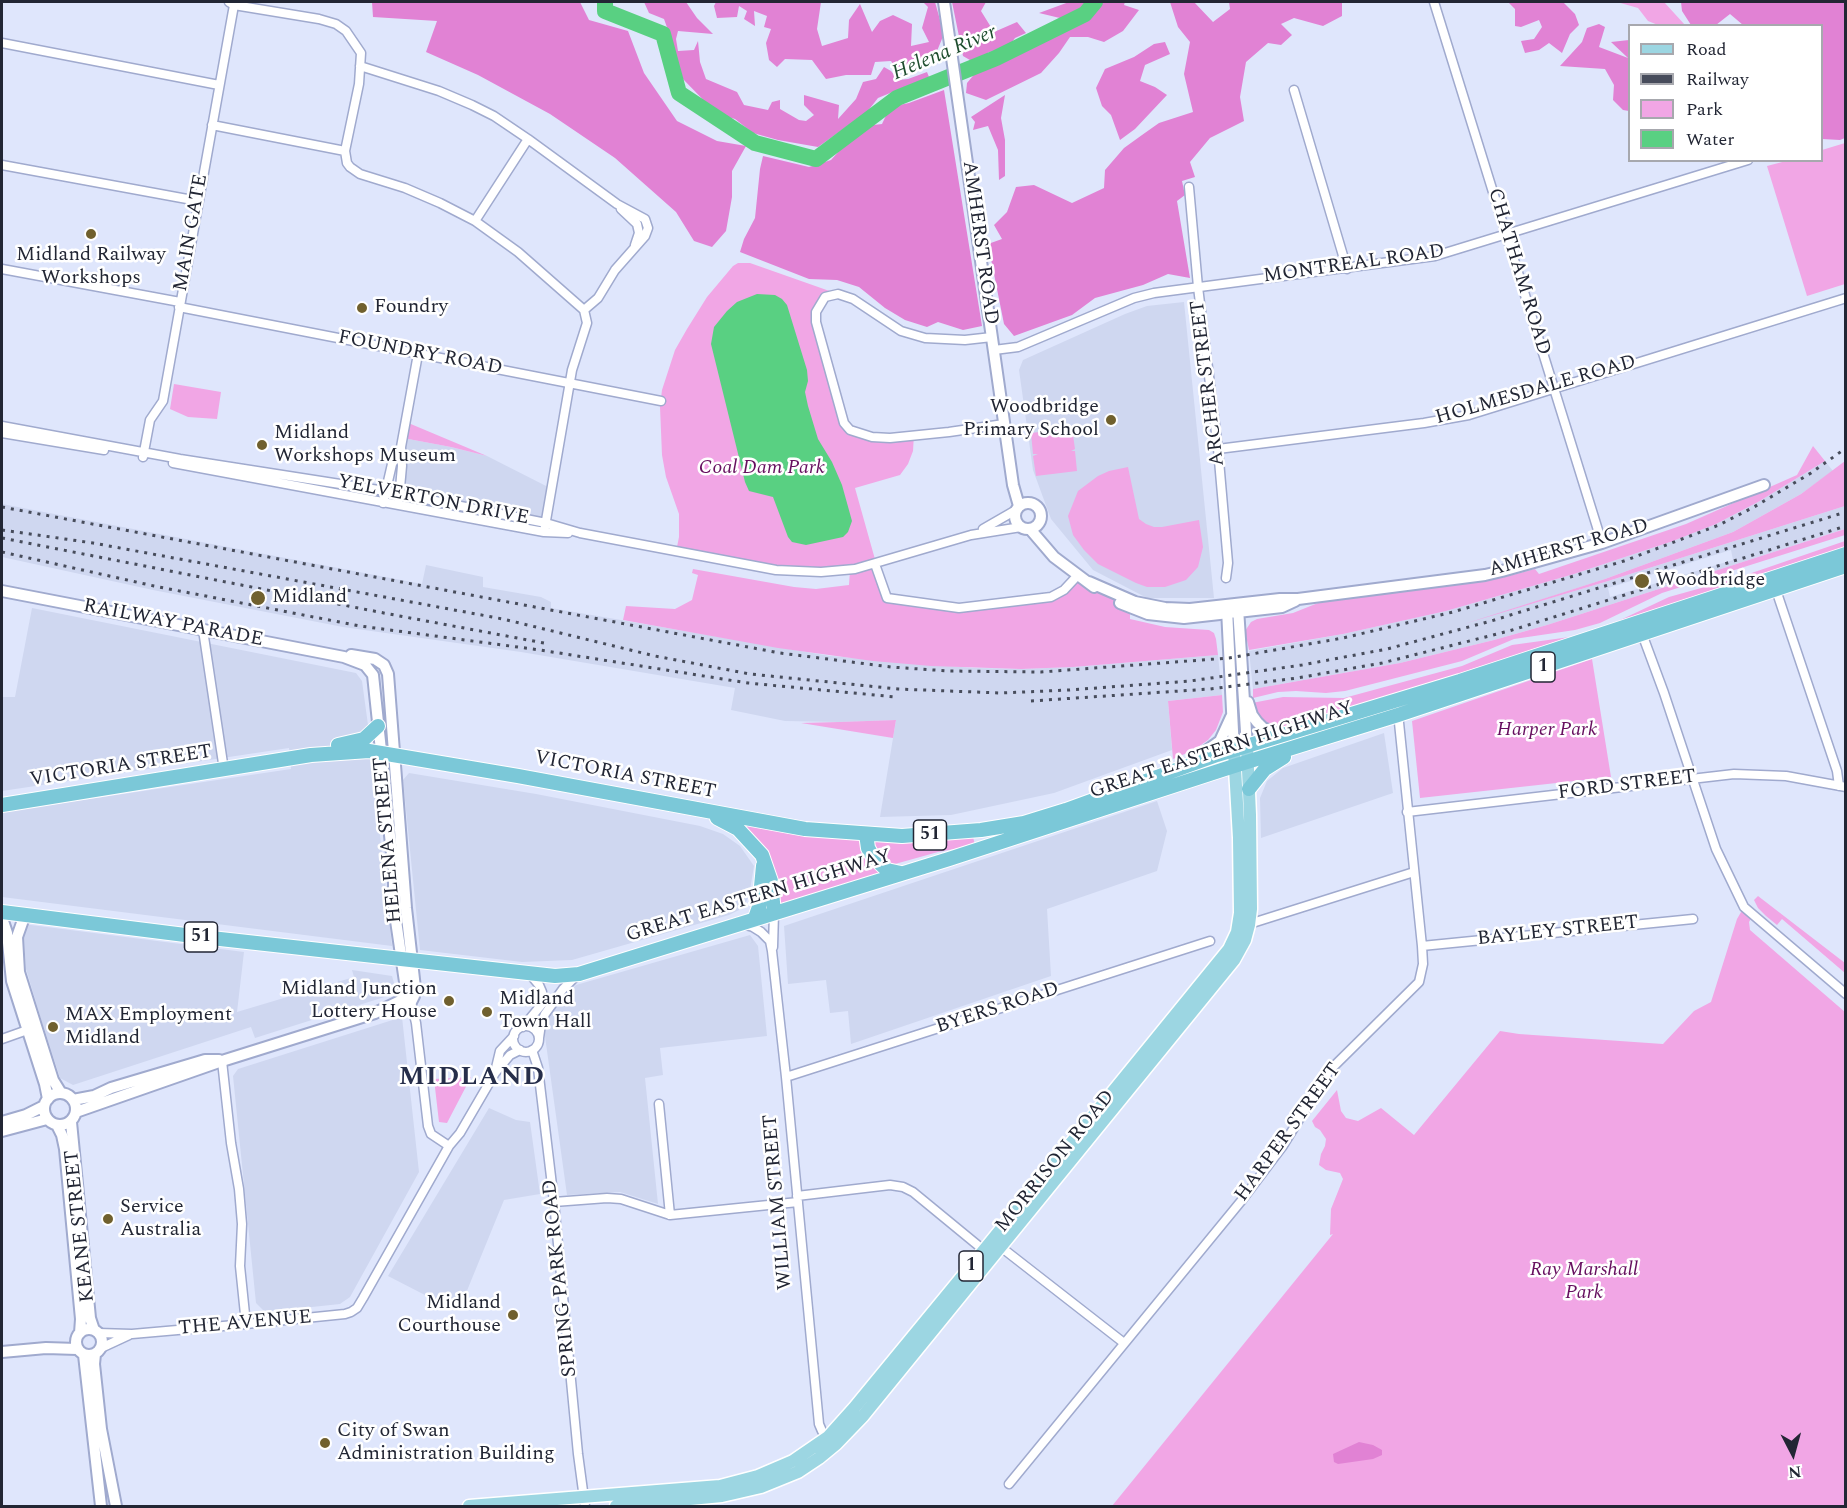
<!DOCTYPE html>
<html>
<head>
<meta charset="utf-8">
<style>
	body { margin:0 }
	#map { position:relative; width:1847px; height:1508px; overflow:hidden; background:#dfe6fc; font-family:Spectral,serif }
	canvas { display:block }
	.frame { position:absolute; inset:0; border:3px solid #222634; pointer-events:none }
	.legend { position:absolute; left:1628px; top:24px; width:195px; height:138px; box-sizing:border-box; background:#fff; border:2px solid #a7a8ae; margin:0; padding:8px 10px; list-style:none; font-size:18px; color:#222634 }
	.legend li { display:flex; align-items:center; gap:12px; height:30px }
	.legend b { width:30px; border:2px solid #a7a8ae }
	.north { position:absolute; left:1763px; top:1424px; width:60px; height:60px; -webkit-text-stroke:4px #fff; paint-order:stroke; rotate:174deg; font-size:16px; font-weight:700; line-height:24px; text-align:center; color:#222634 }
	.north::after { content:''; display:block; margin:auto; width:21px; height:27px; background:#222634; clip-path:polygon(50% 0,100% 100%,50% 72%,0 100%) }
</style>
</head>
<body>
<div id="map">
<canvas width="1847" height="1508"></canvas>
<div class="frame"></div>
<ul class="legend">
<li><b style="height:8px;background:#9cd6e2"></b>Road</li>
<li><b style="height:8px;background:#474c5b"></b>Railway</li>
<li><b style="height:16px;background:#f1a6e5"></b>Park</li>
<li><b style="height:16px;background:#59d082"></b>Water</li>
</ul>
<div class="north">N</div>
</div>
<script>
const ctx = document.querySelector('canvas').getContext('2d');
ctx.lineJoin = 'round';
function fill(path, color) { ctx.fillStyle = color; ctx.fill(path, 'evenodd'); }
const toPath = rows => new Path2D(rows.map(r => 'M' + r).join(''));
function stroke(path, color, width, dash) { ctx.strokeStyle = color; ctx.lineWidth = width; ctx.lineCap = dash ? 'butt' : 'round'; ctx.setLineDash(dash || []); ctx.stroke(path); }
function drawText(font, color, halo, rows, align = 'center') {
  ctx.font = font + ' Spectral,serif'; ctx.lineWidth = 5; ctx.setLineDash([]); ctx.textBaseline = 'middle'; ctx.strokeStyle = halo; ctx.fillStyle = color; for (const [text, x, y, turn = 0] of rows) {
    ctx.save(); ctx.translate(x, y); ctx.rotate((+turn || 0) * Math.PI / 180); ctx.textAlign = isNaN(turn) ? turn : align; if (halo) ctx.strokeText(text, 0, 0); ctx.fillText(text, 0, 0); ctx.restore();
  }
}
fill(toPath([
	[1184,302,1214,598,1147,598,1093,570,1051,519,1033,470,1019,370,1023,360,1125,314,1147,306],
	[403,438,451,447,487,456,552,489,546,523,400,494],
	[1825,461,1833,471,1801,494,1733,532,1605,579,1500,613,1605,582,1845,506,1845,529,1547,625,1494,640,1400,663,1253,689,1249,651,1343,634,1446,611,1574,574,1673,541,1716,524,1758,502],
	[1731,550,1733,560,1610,597,1608,588],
	[2,504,422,584,426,565,483,577,483,587,541,597,551,602,551,608,830,656,973,668,1021,669,1073,667,1218,655,1222,695,1168,701,1172,750,1054,793,951,815,880,817,896,720,839,722,785,721,731,710,735,688,521,652,343,627,153,590,2,557],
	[32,608,356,673,362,681,368,725,392,946,2,897,2,812,291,769,289,748,2,791,2,697,15,697],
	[1384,733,1393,793,1261,838,1260,798,1267,781,1283,768],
	[409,773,536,794,700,826,723,834,740,846,754,866,749,896,743,908,729,915,572,960,522,962,420,950,403,780],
	[1157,801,1167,831,1157,871,1047,909,1051,976,851,1044,848,1011,830,1013,826,980,788,984,784,926],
	[23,924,244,952,237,1012,354,977,352,970,392,976,397,993,255,1038,251,1027,73,1085,60,1078,41,1019,26,969],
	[750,935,758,946,767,1036,660,1048,663,1075,645,1078,658,1204,620,1192,567,1195,543,1022,576,985],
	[402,1017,419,1172,350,1297,340,1304,265,1312,256,1303,233,1076,238,1069],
	[489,1108,516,1120,530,1122,540,1194,504,1200,464,1298,456,1311,388,1276]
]), '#cfd7f0');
fill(toPath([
	[1617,2,1664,2,1685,25,1658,25,1648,21,1638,8],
	[1845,143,1845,284,1807,296,1767,166,1786,161,1822,160,1822,150],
	[738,263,750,263,838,294,832,295,816,312,844,423,865,435,914,434,913,451,908,464,900,475,855,488,885,595,959,608,1051,597,1078,575,1104,594,1130,608,1130,619,1165,627,1209,630,1214,633,1216,639,1218,655,1073,667,1021,669,931,666,873,661,778,648,623,620,626,606,675,609,692,600,698,575,692,573,693,569,794,587,816,589,849,585,850,570,795,572,676,552,679,537,679,514,666,477,662,455,660,407,662,390,675,350,687,329,707,297,733,266],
	[174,384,221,392,217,419,188,417,170,409],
	[406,422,487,456,451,447,403,438],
	[1072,428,1075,449,1071,451,1075,451,1077,471,1036,476,1033,456,1038,454,1033,454,1031,433],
	[1813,446,1825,461,1758,502,1716,524,1673,541,1574,574,1446,611,1343,634,1249,650,1245,631,1251,622,1257,619,1293,613,1318,603,1357,596,1501,578,1535,569,1539,574,1686,524,1797,475],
	[1845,461,1845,506,1605,582,1464,624,1605,579,1733,532,1801,494],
	[1128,467,1139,519,1146,524,1154,527,1162,527,1199,520,1203,547,1198,567,1186,580,1165,587,1147,587,1136,583,1098,564,1084,550,1073,535,1068,516,1078,491,1098,476,1109,471],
	[1845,529,1845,535,1662,593,1600,623,1575,630,1514,639,1462,661,1345,691,1326,693,1296,691,1278,692,1253,698,1253,689,1400,663,1494,640,1547,625],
	[1845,541,1845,550,1524,653,1501,660,1461,676,1301,726,1275,730,1260,723,1252,703,1283,697,1344,698,1462,666,1512,645,1577,636,1614,623,1669,597,1737,578],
	[1592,659,1611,777,1420,798,1412,721],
	[1222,695,1223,712,1216,730,1208,740,1194,750,1173,759,1168,701],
	[896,720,893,738,801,723,839,722],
	[732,821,865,840,885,871,776,909,773,878],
	[973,837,975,845,938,852,895,864,886,864,875,855,872,840],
	[1758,896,1845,963,1845,973,1782,919,1777,925,1766,916,1758,908,1754,900],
	[1744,907,1753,915,1749,922,1750,930,1845,1012,1845,1506,1112,1506,1333,1234,1330,1235,1331,1209,1343,1179,1340,1173,1326,1170,1319,1165,1321,1154,1325,1146,1326,1139,1320,1130,1315,1127,1312,1121,1337,1090,1341,1111,1346,1118,1358,1121,1381,1108,1414,1135,1500,1031,1519,1034,1663,1044,1694,1011,1711,1002,1737,919],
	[471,1077,447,1123,439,1122,434,1079]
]), '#f1a6e5');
fill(toPath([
	[372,2,580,2,589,20,628,31,644,73,677,121,717,141,746,146,732,171,732,197,726,231,712,247,694,241,676,212,615,158,550,114,478,75,426,52,437,21,373,17],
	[644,2,686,2,697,18,713,34,678,31,676,39,678,51,694,50,698,41,700,62,706,79,737,92,744,105,768,110,772,102,780,100,780,109,799,120,806,121,814,115,804,105,804,95,839,105,838,119,856,99,863,82,876,79,884,67,891,71,898,80,908,79,927,72,929,77,878,98,867,112,818,147,778,140,753,133,735,119,717,114,682,78,678,64,671,52,669,33,664,19,649,13],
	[716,2,821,2,817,29,822,46,848,38,849,20,860,4,872,32,880,21,893,15,912,24,911,46,929,42,922,28,928,7,923,2,935,2,944,34,937,51,938,61,921,68,897,71,891,61,875,62,871,75,846,75,826,79,812,60,785,59,777,67,769,60,766,43,771,29,764,27,767,16,754,11,755,26,744,19,747,11,739,6,737,17,717,18,714,6],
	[952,2,986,2,981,11,994,32,1017,22,1026,33,1015,38,1006,50,989,52,975,63,963,56],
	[1069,2,1090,2,1064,19,1039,13],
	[1103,2,1125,2,1124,5,1139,10,1123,31,1104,42,1088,37,1070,37,1059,53,1041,73,986,100,966,93,967,83,977,71,1005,60,1053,36,1097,10],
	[1170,2,1194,2,1213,22,1230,9,1229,2,1342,2,1342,16,1323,26,1294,18,1281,24,1292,35,1281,45,1268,43,1246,62,1240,97,1244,121,1210,138,1190,162,1195,177,1182,181,1185,195,1177,201,1190,278,1168,274,1143,285,1095,298,1072,315,1014,336,1004,324,988,244,1002,239,994,225,1007,212,1016,187,1034,185,1072,203,1104,188,1105,170,1124,148,1142,135,1159,123,1193,112,1184,74,1190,42,1178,27],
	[1508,2,1563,2,1575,14,1579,25,1570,34,1562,53,1549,43,1539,50,1525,53,1521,41,1534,39,1542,27,1539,20,1521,27,1515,26,1515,9],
	[1681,2,1845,2,1845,138,1840,140,1822,139,1822,26,1743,25,1730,14,1716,25,1691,25,1682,11],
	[1599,24,1605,27,1599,47,1628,58,1611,42,1629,40,1629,111,1623,110,1613,100,1614,85,1605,69,1560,66,1582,42,1587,28],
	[1165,42,1170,54,1145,65,1140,81,1155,87,1167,95,1135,129,1120,140,1111,115,1102,106,1096,88,1105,69,1134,57,1154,44],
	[944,90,982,326,963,330,938,322,927,327,905,320,885,308,859,287,837,280,809,279,740,252,744,239,755,218,760,169,763,156,809,167,831,160,851,138,865,126,882,124,890,107,909,103],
	[1005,95,1001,118,1005,140,1005,176,999,180,998,150,988,126,973,130,975,122,971,117],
	[1359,1442,1373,1445,1382,1450,1382,1455,1373,1459,1338,1464,1334,1462,1333,1454]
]), '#e182d4');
fill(toPath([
	[757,294,775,295,782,299,787,305,807,370,808,381,805,392,808,406,818,439,832,462,842,485,852,521,848,532,843,537,806,545,792,542,788,537,773,497,749,491,745,482,711,344,714,327,727,311,737,302]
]), '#59d082');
stroke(toPath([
	[605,2,605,11,663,34,679,93,755,143,816,159,897,98,996,58,1085,14,1095,2]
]), '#59d082', 16);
const minor = toPath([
	[229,2,234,5,319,19,336,24,346,31,361,53,359,84,345,151,347,163,350,167,360,174,405,188,440,203,475,221,518,252,584,310,587,323,572,370,544,532],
	[1434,2,1602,543],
	[2,43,219,85],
	[360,66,439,91,472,105,494,116,528,139,617,204,645,219,648,228,645,236,615,270,598,298,584,310],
	[1294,90,1347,269],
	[212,125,345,151],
	[2,165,198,201],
	[1189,187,1198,287,1218,449,1228,563,1226,578],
	[621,209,637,224,639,233,635,245],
	[475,221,528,139],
	[2,269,180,302],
	[179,307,661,401],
	[992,337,965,340,925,338,901,331,853,299,838,294,825,297,816,312,816,322,844,423,850,430,872,437,890,438,949,432,1004,424],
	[994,350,1018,347,1134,298,1154,293,1435,256,1748,160],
	[2,426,180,459,385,491,546,523,580,533,776,570,821,572,855,569,971,535,1021,527],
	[2,433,104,450],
	[1218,449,1424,423,1469,415,1846,298],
	[143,457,150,420,163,401,234,5],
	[173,463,544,532,568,533],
	[399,499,402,466,401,447,418,354],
	[383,503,392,464,400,449],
	[983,529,1016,510],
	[875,564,887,598,959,608,1051,597,1064,590,1078,575],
	[1775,587,1837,771,1839,786],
	[203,630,224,770],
	[1641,631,1664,693,1716,849,1744,907,1846,994],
	[1407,812,1734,774,1786,776,1846,787],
	[742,924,753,927,761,932,770,941,772,951,786,1077,819,1424,822,1431,831,1440],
	[1246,925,1414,872],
	[1422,946,1693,919],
	[773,947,774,913],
	[407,998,411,1002,416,1023,428,1126,431,1134,449,1146],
	'513 1039a13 13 0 1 1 26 0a13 13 0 1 1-26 0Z',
	[523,1027,542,1004,542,992,539,985,529,973],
	[539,1038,541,1024,545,1014,563,989,576,976],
	[2,1039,33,1028],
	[532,1050,538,1068,554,1202,578,1454,585,1506],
	[222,1061,231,1143,239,1189,242,1224,240,1266,246,1324],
	[495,1072,500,1051,514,1036],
	[786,1077,1210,941],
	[659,1104,670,1215],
	[797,1196,890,1185,903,1187,913,1192,986,1252],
	[554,1202,607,1198,621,1199,670,1215,798,1202],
	[997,1244,1124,1343],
	[98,1333,132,1334,246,1324,345,1314,351,1312,357,1308,363,1298,449,1146,460,1133,495,1073,510,1055,520,1050],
	[101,1348,129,1335],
	[1009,1484,1242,1200,1282,1147,1329,1071,1419,982,1423,964,1422,946,1398,713]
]);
const tertiary = toPath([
	[944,2,1013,485,1019,506],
	'1015 516a13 13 0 1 1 26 0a13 13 0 1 1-26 0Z',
	[1030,529,1054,557,1094,587],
	[1089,582,1135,602,1165,608,1190,609,1280,599,1298,599,1485,575,1502,571,1602,543,1764,485],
	[2,591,344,657,365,665,373,675,394,873,394,907,405,982,404,996,400,1001,375,1013,222,1061,76,1112],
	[1120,603,1148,614,1184,618,1282,607,1295,601],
	[1238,608,1247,747],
	[1227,609,1234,751],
	[351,655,375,659,384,665,388,674,406,908,415,988,414,996,411,1002,404,1007,390,1011],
	[1248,702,1252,715,1257,722,1263,728,1281,736],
	[1195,759,1220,741,1231,717],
	[27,916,23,920,17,937,19,972,53,1080,61,1093],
	[2,918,7,933,12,981,45,1084,48,1099],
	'44 1109a16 16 0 1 1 32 0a16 16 0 1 1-32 0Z',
	[73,1100,94,1096,111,1088,205,1060,219,1060],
	[2,1122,26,1115,44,1106],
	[71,1122,90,1318,94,1330],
	[57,1125,62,1135,65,1149,81,1319,80,1333],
	[2,1131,47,1119],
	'76 1342a13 13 0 1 1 26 0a13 13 0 1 1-26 0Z',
	[2,1352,46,1348,77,1349],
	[95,1354,94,1364,101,1429,116,1506],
	[84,1355,101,1506]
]);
const primary = toPath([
	[469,1506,720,1486,758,1476,793,1461,828,1437,854,1408,984,1250,1229,949,1237,932,1240,913,1239,838,1234,751],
	[616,1506,722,1496,761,1487,798,1472,819,1458,836,1444,863,1416,1234,960,1245,940,1249,925,1251,909,1250,815,1247,747]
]);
const trunk = toPath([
	[338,745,364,739,378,726],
	[1249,789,1265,769,1284,757],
	[2,805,311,755,369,751,518,776,805,829,902,836,981,830,1024,823,1066,810,1217,755,1460,681,1846,554],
	[717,818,738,829,762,855,771,881,774,913],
	[866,834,868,848,873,857,887,870,901,873],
	[2,912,193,936,555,976,579,974,949,859,1234,766,1398,715,1846,566],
	[755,918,759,907,763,866]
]);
stroke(minor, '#a0aace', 11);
stroke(tertiary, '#a0aace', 14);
stroke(primary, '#fff', 15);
stroke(trunk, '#fff', 16);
stroke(minor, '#fff', 8);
stroke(tertiary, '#fff', 10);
stroke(primary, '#9cd6e2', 12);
stroke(trunk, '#7bc8d8', 14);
stroke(toPath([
	[2,507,780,653,891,667,948,671,1041,672,1229,658,1343,638,1453,612,1624,561,1719,525,1754,507,1811,473,1846,448],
	[2,530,93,543,503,619,655,656,750,674,898,689,1000,693,1069,690,1190,681,1302,665,1387,649,1491,621,1846,512],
	[2,538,389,614,544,643],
	[2,552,154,586,360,626,540,650,748,683,896,697],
	[1031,701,1210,689,1297,678,1382,663,1509,631,1846,526]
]), '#474c5b', 3, [3, 6]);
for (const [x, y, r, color] of [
	[91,234,6,"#70602e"],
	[362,308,6,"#70602e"],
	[1111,420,6,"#70602e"],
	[262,445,6,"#70602e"],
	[1642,581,8,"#70602e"],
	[258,598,8,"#70602e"],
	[449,1001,6,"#70602e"],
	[487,1012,6,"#70602e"],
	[53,1027,6,"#70602e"],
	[108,1219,6,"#70602e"],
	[513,1315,6,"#70602e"],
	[325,1443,6,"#70602e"]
]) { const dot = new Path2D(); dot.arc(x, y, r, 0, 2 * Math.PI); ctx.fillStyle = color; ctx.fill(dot); stroke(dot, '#fff', 2); }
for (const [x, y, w] of [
	[1543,667,24],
	[930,835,33],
	[201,937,33],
	[971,1266,24]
]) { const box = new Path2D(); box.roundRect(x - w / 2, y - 15, w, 30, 4.5); ctx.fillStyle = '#fff'; ctx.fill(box); stroke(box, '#222634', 1.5); }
drawText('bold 18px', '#222634', null, [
	["1",1543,667],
	["51",930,835],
	["51",201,937],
	["1",971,1266]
]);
drawText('20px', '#222634', '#fff', [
	["MAIN GATE",192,233,-80],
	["AMHERST ROAD",979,243,82],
	["MONTREAL ROAD",1354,265,-8],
	["CHATHAM ROAD",1518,272,73],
	["FOUNDRY ROAD",420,354,11],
	["ARCHER STREET",1209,383,-97],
	["HOLMESDALE ROAD",1536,391,-16],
	["YELVERTON DRIVE",433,501,11],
	["AMHERST ROAD",1569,549,-16],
	["RAILWAY PARADE",173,624,11],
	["GREAT EASTERN HIGHWAY",1222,751,-18],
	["VICTORIA STREET",121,767,-9],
	["VICTORIA STREET",625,776,11],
	["FORD STREET",1627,786,-7],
	["HELENA STREET",389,840,-95],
	["GREAT EASTERN HIGHWAY",759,897,-17],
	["BAYLEY STREET",1558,932,-6],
	["BYERS ROAD",998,1009,-18],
	["HARPER STREET",1289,1133,-54],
	["MORRISON ROAD",1056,1162,-51],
	["WILLIAM STREET",779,1202,-95],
	["KEANE STREET",81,1226,-96],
	["SPRING PARK ROAD",561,1278,-96],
	["THE AVENUE",245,1324,-5]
]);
drawText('20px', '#222634', '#fff', [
	["Midland Railway",91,256,"center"],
	["Workshops",91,279,"center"],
	["Foundry",374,308],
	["Woodbridge",1099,408,"right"],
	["Primary School",1099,431,"right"],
	["Midland",274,434],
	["Workshops Museum",274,457],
	["Woodbridge",1656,581],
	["Midland",272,598],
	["Midland Junction",437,990,"right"],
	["Lottery House",437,1013,"right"],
	["Midland",499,1000],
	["Town Hall",499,1023],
	["MAX Employment",65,1016],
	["Midland",65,1039],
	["Service",120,1208],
	["Australia",120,1231],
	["Midland",501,1304,"right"],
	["Courthouse",501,1327,"right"],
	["City of Swan",337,1432],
	["Administration Building",337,1455]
], 'left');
drawText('italic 20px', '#660f5f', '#fff', [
	["Coal Dam Park",762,469],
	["Harper Park",1547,731],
	["Ray Marshall",1584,1271],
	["Park",1584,1294]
]);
drawText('italic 21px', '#1e4d2e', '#fff', [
	["Helena River",945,54,-23]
]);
ctx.letterSpacing = '1.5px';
drawText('bold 26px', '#262e4a', '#fff', [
	["MIDLAND",472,1079]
]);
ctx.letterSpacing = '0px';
</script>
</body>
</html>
